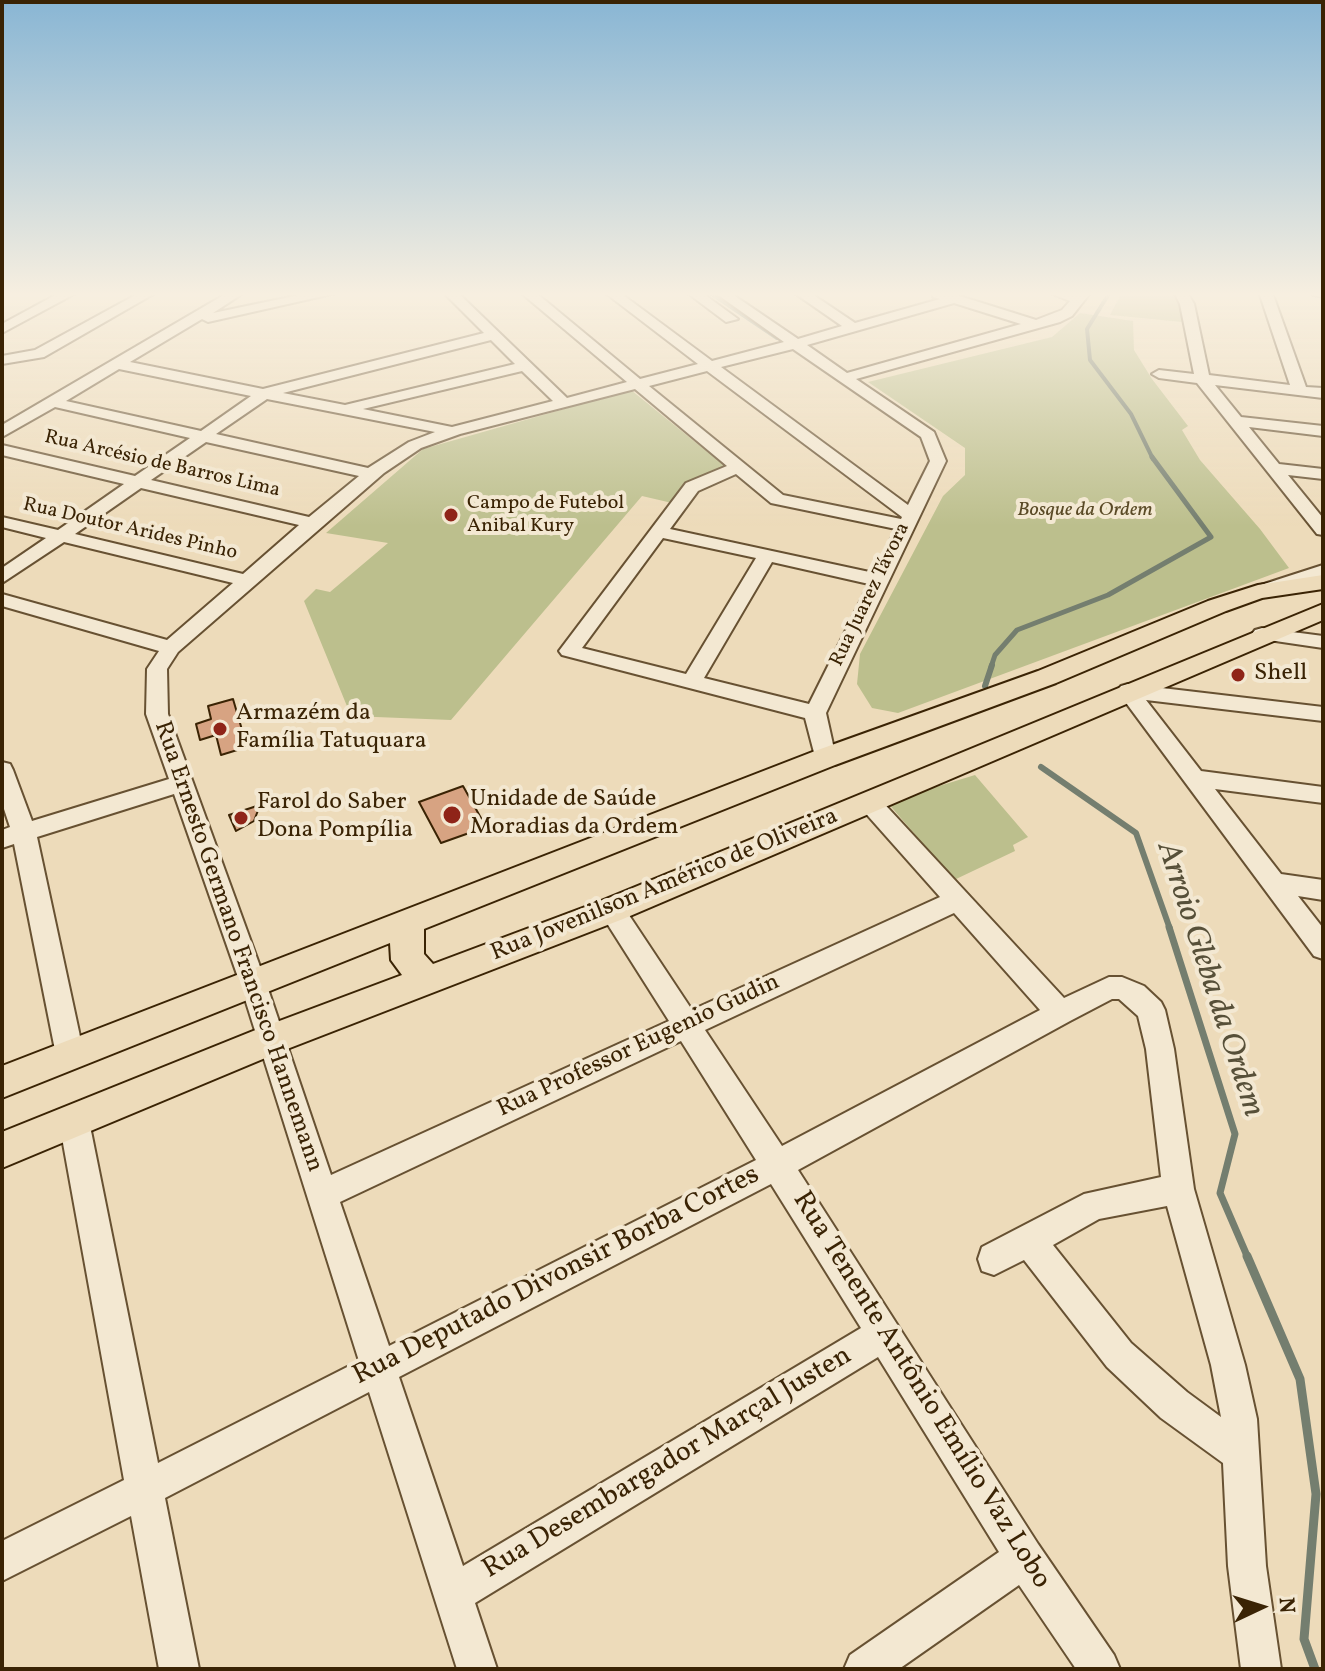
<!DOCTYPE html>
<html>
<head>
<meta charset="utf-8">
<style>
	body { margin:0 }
	#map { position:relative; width:1325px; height:1671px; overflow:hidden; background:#eddbba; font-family:Vollkorn,serif }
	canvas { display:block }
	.frame { position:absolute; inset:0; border:4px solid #3a2304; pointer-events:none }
	.north { position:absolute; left:1221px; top:1567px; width:80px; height:80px; -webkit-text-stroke:6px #f3e8d2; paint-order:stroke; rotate:86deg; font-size:22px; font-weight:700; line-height:32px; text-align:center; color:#3a2304 }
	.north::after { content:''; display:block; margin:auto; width:28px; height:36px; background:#3a2304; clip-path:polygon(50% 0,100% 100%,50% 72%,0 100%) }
</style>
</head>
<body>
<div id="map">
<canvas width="1325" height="1671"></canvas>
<div class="frame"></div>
<div class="north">N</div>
</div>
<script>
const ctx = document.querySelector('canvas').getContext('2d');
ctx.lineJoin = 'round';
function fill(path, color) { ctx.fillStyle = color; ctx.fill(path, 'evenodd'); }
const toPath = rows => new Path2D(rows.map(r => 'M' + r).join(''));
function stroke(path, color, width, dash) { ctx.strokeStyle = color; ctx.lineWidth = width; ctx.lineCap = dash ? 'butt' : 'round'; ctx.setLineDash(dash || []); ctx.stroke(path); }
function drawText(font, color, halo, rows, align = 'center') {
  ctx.font = font + ' Vollkorn,serif'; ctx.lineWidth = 8; ctx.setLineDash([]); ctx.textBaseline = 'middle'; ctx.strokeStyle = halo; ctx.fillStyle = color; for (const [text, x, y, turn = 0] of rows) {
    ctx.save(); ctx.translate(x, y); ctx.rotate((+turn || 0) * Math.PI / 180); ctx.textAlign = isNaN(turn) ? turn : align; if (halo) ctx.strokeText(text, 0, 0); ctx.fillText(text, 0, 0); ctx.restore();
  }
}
fill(toPath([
	[1122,292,1174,292,1182,307,1182,322,1110,315],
	[1080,313,1133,321,1134,350,1152,379,1188,426,1182,430,1200,460,1260,529,1289,568,898,713,872,708,857,684,860,654,943,496,965,475,965,448,868,382,1052,337],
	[631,390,726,467,690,480,672,503,642,496,451,720,351,716,304,601,316,589,330,592,388,543,326,533,423,449],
	[975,775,1028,837,1013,845,1015,851,954,880,887,802]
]), '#bcbf8d');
stroke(toPath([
	[709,292,777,338],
	[1110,292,1087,329,1090,360,1131,414,1153,459]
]), '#747e6f', 4);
stroke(toPath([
	[991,667,995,655,1017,630,1108,595,1211,537,1152,457]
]), '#747e6f', 5);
stroke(toPath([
	[985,686,992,665],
	[1041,767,1136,833,1170,929]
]), '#747e6f', 6);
stroke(toPath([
	[1169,927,1235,1134,1220,1193,1248,1258]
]), '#747e6f', 7);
stroke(toPath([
	[1247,1256,1300,1379,1316,1494,1304,1639,1315,1669]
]), '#747e6f', 9);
const building = toPath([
	[233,699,247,747,221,755,216,735,200,740,196,724,211,719,208,706,233,699],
	[463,786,486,827,441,843,419,802,463,786],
	[260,805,254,821,236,831,229,815,260,805]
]);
fill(building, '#d7a382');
stroke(building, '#3a2304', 2);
const minor = toPath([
	[61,292,78,292,2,333,2,324,61,292],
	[141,292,157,292,44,357,2,364,2,356,35,350,141,292],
	[229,292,245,292,213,313,314,292,341,292,208,322,202,319,130,362,263,389,484,333,443,292,457,292,567,398,627,382,520,292,535,292,640,379,698,364,604,292,619,292,712,361,784,342,714,292,729,292,798,339,842,326,793,292,809,292,855,323,940,299,933,297,933,292,947,292,1036,320,1062,310,1070,301,1047,292,1091,292,1072,316,1060,322,856,379,934,432,946,461,826,713,836,758,833,764,817,764,805,718,562,655,559,651,686,483,727,466,635,389,460,434,421,448,384,473,178,652,167,669,168,714,266,983,331,1175,669,1021,603,917,599,910,603,903,612,900,621,903,692,1010,940,897,861,808,857,802,861,796,869,794,877,796,1064,998,1109,977,1122,977,1144,986,1161,1002,1165,1010,1174,1049,1194,1189,1245,1365,1257,1419,1266,1566,1281,1669,1241,1669,1228,1566,1223,1463,1161,1418,1107,1367,1024,1260,994,1275,982,1271,978,1259,982,1247,1084,1194,1161,1177,1146,1049,1138,1016,1119,999,1112,999,1070,1021,798,1170,1038,1544,1114,1655,1120,1669,1076,1669,1019,1585,899,1669,844,1669,850,1655,999,1552,878,1357,475,1603,497,1669,457,1669,369,1392,165,1498,199,1669,159,1669,131,1516,2,1581,2,1541,124,1480,59,1121,63,1111,74,1107,85,1111,89,1121,158,1463,359,1361,240,983,174,794,37,837,84,1055,80,1064,70,1068,60,1064,56,1055,14,844,2,848,2,830,10,827,2,803,2,762,10,764,13,770,32,821,169,779,146,714,147,669,159,651,2,606,2,594,167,640,233,583,64,542,2,583,2,568,46,538,2,527,2,517,58,530,124,484,2,455,2,445,135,476,190,438,55,407,2,437,2,425,229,292],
	[954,303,1021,324,847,373,807,345,954,303],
	[491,340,515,364,345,405,283,393,491,340],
	[793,349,921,437,930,461,908,505,721,367,793,349],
	[119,369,251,396,201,431,66,401,119,369],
	[522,371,553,401,452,427,363,409,522,371],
	[707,371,902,517,901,519,783,495,649,386,707,371],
	[267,399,435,432,409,442,368,468,216,434,267,399],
	[206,442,359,476,309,517,151,480,206,442],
	[736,474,771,503,896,529,874,573,670,529,698,491,736,474],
	[141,488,299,525,243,574,75,534,141,488],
	[663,538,756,558,686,674,582,648,663,538],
	[772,562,869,584,809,704,704,678,772,562],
	[954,913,1040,1010,782,1146,705,1030,954,913],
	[681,1041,756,1160,389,1346,340,1202,681,1041],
	[771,1184,861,1328,463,1566,399,1377,771,1184],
	[1167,1206,1211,1365,1221,1417,1187,1392,1131,1343,1053,1245,1099,1219,1167,1206],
	[686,292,701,292,738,319,726,322,686,292],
	[1174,292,1187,292,1194,304,1209,375,1290,385,1259,292,1272,292,1306,387,1323,388,1323,398,1215,385,1241,417,1323,426,1323,436,1249,427,1279,464,1323,469,1323,479,1288,475,1323,518,1323,535,1317,534,1197,383,1159,378,1152,374,1159,370,1194,374,1180,304,1174,292],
	[1312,292,1323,292,1323,297,1313,295,1312,292],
	[1323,565,1323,577,1268,595,1258,589,1261,585,1323,565],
	[1262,628,1323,636,1323,648,1255,638,1252,634,1255,630,1262,628],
	[1128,684,1323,707,1323,721,1146,700,1201,771,1323,787,1323,803,1215,789,1281,874,1323,880,1323,900,1298,896,1323,928,1323,959,1314,956,1121,696,1117,691,1121,686,1128,684]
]);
const major = toPath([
	[1323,575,1323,589,1262,598,1226,611,1056,683,835,765,424,929,424,954,433,964,601,901,1323,604,1323,620,623,919,282,1051,2,1168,2,1132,258,1029,402,975,391,960,390,943,2,1098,2,1066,815,751,1038,671,1208,601,1258,585,1323,575]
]);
stroke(minor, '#675132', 4);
stroke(major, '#3a2304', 4);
fill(minor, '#f3e8d2');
fill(major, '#eddbba');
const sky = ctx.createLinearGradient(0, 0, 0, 526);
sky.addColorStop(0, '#89b6d4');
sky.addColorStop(0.56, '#f7efe0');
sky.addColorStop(1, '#f7efe000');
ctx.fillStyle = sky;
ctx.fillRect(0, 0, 1325, 526);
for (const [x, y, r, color] of [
	[451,515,8,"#8f2418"],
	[1238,675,8,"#8f2418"],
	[220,729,8,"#8f2418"],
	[452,815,10,"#8f2418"],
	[241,818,8,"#8f2418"]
]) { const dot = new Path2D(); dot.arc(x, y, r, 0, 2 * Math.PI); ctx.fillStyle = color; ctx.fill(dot); stroke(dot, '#f3e8d2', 3); }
drawText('20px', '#3a2304', '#f3e8d2', [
	["Rua Arcésio de Barros Lima",162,465,13],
	["Rua Doutor Arides Pinho",130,530,13],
	["Rua Juarez Távora",871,595,-64]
]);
drawText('20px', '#3a2304', '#f3e8d2', [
	["Campo de Futebol",467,504],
	["Anibal Kury",467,527]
], 'left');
drawText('italic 20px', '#5a4a26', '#f3e8d2', [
	["Bosque da Ordem",1085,511]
]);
drawText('24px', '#3a2304', '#f3e8d2', [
	["Shell",1254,675],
	["Armazém da",236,715],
	["Família Tatuquara",236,743],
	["Unidade de Saúde",470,801],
	["Moradias da Ordem",470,829],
	["Farol do Saber",257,804],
	["Dona Pompília",257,832]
], 'left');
drawText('24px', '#3a2304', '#f3e8d2', [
	["Rua Jovenilson Américo de Oliveira",665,886,-22],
	["Rua Ernesto Germano Francisco Hannemann",237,947,71],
	["Rua Professor Eugenio Gudin",639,1047,-25]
]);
drawText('28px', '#3a2304', '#f3e8d2', [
	["Rua Deputado Divonsir Borba Cortes",557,1277,-27],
	["Rua Tenente Antônio Emílio Vaz Lobo",920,1391,58],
	["Rua Desembargador Marçal Justen",668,1464,-31]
]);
drawText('italic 32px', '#575039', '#f3e8d2', [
	["Arroio Gleba da Ordem",1208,980,72]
]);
</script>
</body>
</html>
